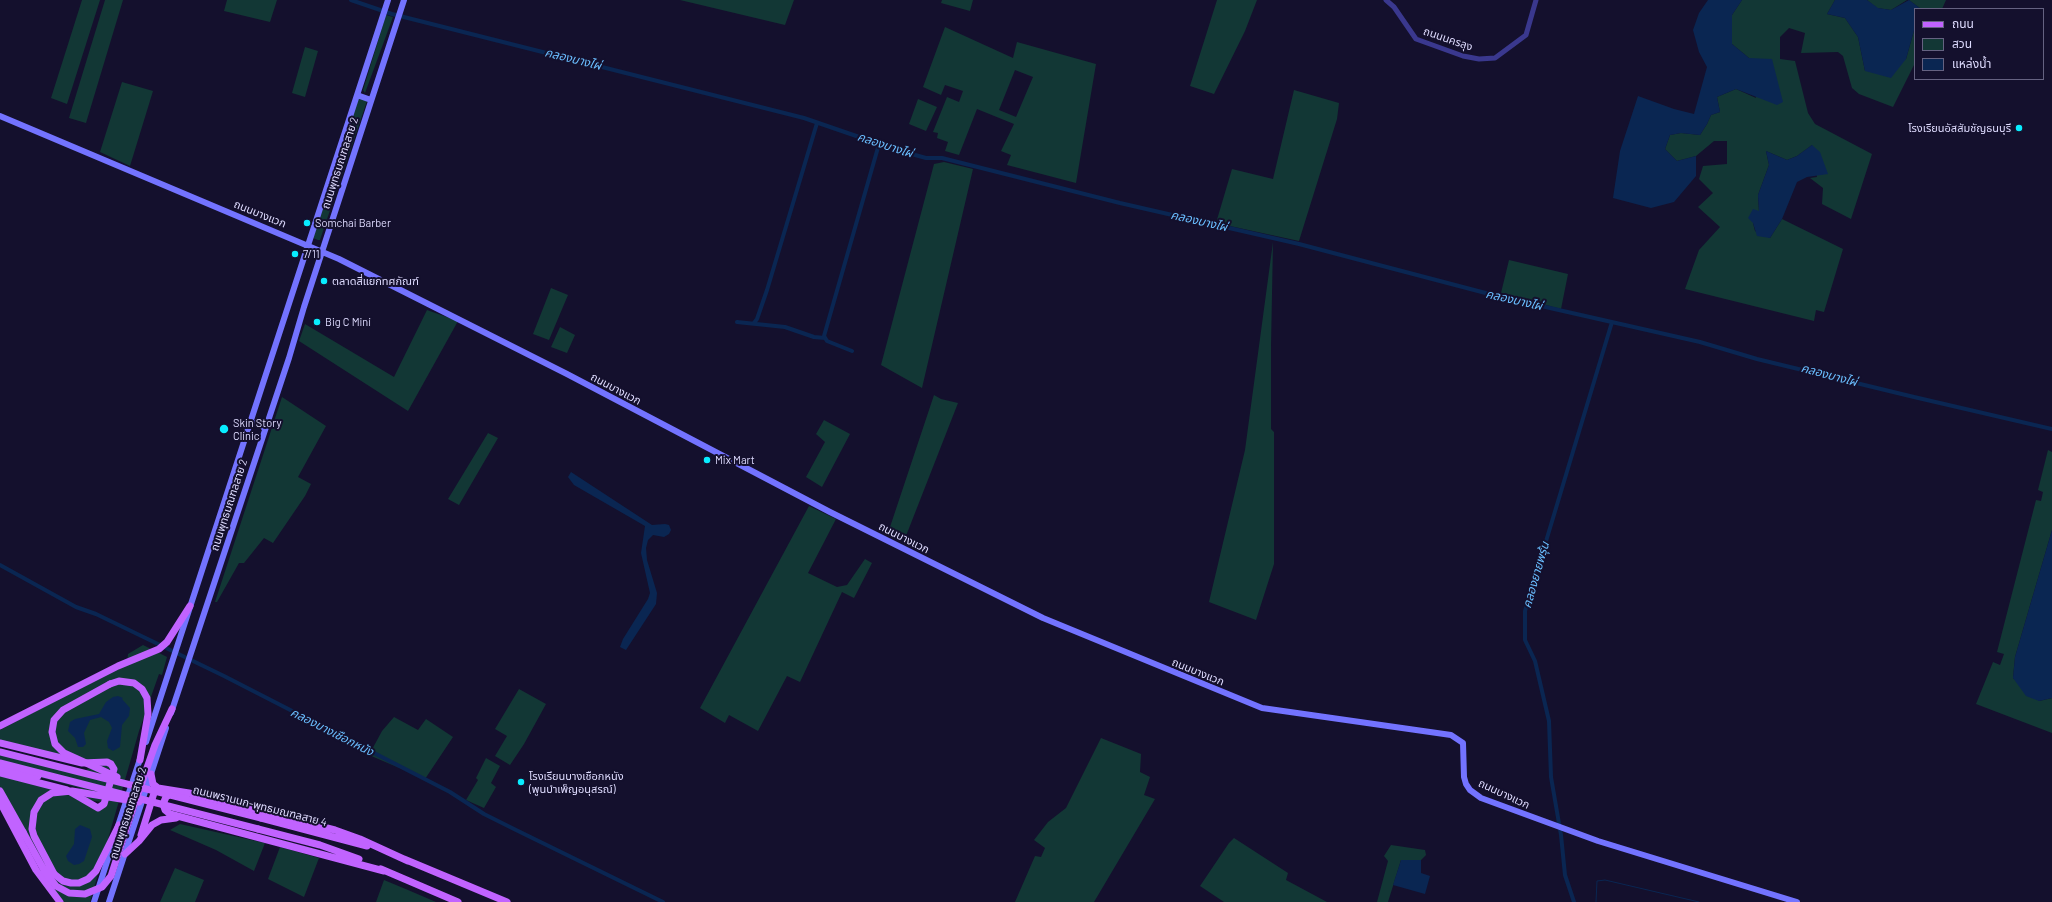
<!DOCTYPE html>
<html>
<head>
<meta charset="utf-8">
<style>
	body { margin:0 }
	#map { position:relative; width:2052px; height:902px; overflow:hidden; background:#14102d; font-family:Barlow,"Noto Sans Thai",sans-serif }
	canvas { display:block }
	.legend { position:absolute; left:1914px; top:8px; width:130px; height:72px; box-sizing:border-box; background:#14102d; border:1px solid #656281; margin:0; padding:5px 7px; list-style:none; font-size:12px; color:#dfdcff }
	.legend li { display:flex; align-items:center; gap:8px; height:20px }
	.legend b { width:20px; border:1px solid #656281 }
</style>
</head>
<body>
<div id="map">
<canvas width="2052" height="902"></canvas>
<ul class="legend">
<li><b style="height:5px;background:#c163ff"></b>ถนน</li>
<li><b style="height:11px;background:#123735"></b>สวน</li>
<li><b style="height:11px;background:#0a2652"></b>แหล่งน้ำ</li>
</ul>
</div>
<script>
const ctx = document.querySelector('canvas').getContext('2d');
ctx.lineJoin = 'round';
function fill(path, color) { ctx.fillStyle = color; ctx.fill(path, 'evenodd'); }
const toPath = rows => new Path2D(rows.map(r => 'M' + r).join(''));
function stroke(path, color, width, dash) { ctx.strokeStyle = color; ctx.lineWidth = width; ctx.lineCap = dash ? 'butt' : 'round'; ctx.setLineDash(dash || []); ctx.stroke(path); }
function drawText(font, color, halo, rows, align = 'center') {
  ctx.font = font + ' Barlow,"Noto Sans Thai",sans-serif'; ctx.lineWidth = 4; ctx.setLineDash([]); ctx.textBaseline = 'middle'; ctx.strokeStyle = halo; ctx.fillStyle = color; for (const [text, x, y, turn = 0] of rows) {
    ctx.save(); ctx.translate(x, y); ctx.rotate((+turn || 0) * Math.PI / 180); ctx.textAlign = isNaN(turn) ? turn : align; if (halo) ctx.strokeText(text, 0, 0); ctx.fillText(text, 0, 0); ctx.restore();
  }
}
fill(toPath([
	[82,0,100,0,67,104,51,98],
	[105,0,123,0,86,123,69,118],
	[227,0,277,0,270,22,224,11],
	[680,0,794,0,785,25],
	[942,0,973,0,970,11,941,3],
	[1217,0,1257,0,1245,31,1214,94,1190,86],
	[1742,0,1835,0,1827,14,1845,18,1858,37,1865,71,1906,59,1915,27,1915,63,1893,107,1859,94,1852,88,1843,56,1838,52,1801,53,1805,33,1789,28,1780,37,1780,59,1795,61,1808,113,1815,124,1872,154,1851,219,1822,204,1823,188,1810,178,1817,177,1812,145,1797,156,1787,160,1766,151,1769,165,1758,195,1759,212,1753,223,1755,231,1770,238,1782,219,1843,249,1824,312,1816,310,1814,321,1685,289,1699,250,1720,227,1698,207,1713,193,1699,179,1703,166,1727,164,1727,141,1714,141,1696,156,1677,161,1665,149,1670,135,1681,133,1700,135,1707,124,1711,115,1720,112,1717,97,1736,89,1756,98,1749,58,1732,44,1732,15],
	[1867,0,1907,0,1891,10,1877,8],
	[1909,0,1946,0,1942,9,1921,9],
	[386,15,393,17,365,93,363,90],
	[945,27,1013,58,1017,42,1096,64,1076,183,1007,165,1011,155,1001,151,1014,124,977,109,959,155,945,151,948,142,937,138,938,133,933,132,947,97,959,102,963,91,945,85,941,95,923,87],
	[1015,70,1033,77,1016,117,999,110],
	[305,47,318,51,305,97,292,93],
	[122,82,153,91,130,166,100,152],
	[1294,90,1339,103,1337,119,1299,241,1216,223,1232,169,1273,179],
	[359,97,367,101,320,240,318,240,313,238],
	[918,99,937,107,926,131,909,124],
	[944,162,973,169,922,388,881,365,934,164],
	[1273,242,1271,346,1271,429,1274,432,1274,564,1256,620,1209,602,1245,450],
	[1509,260,1568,274,1561,309,1501,293],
	[551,288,568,295,549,340,533,334],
	[427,310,458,321,408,411,299,341,305,324,394,377],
	[560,327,575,335,567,353,551,347],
	[934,395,941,399,958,403,904,541,888,533],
	[282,397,326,426,298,477,311,484,305,496,273,543,264,538,244,563,239,563,217,602,215,602],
	[824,420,850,434,822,487,806,477,825,442,816,434],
	[488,433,498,438,459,505,448,499],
	[2048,450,2052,452,2052,530,2015,657,2013,678,2039,701,2052,698,2052,733,1976,704,1993,662,2000,665,2004,654,1997,652,2036,500,2041,501,2043,492,2038,490],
	[809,506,836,519,808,573,837,587,847,585,865,559,872,563,854,598,842,592,800,682,787,676,758,731,729,715,725,723,700,708],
	[143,645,167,657,162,675,159,674,139,731,90,902,64,902,47,881,19,820,0,787,0,775,63,790,96,810,101,809,116,771,0,741,0,730,127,663,128,654],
	[519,689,546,704,524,744,510,765,495,756,507,736,495,729],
	[394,717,418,730,426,719,453,737,425,779,369,755,382,731],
	[1101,738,1141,754,1140,772,1150,777,1144,795,1155,799,1094,902,1015,902,1035,856,1041,857,1045,848,1034,840,1048,822,1066,808],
	[0,749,85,771,90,767,112,771,101,802,88,800,80,788,0,767],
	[486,758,500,766,491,783,496,787,484,808,466,800,478,780,476,778],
	[180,824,265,843,254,871,216,850,170,830],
	[1234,838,1288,873,1286,880,1327,902,1224,902,1200,886,1229,843],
	[1391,845,1425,850,1426,855,1421,860,1401,860,1388,902,1377,902,1388,861,1384,856],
	[280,847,319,858,304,897,268,879],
	[175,868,204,880,195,902,160,902],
	[384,880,408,890,436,902,376,902]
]), '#123735');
fill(toPath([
	[1708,0,1742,0,1732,15,1732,44,1749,58,1772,59,1783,102,1777,105,1736,89,1717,97,1720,112,1711,115,1707,124,1700,135,1681,133,1670,135,1665,149,1677,161,1696,156,1696,176,1674,202,1651,208,1613,198,1620,151,1638,96,1674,109,1694,114,1707,67,1699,52,1693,30,1699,13],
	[1835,0,1867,0,1878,8,1891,10,1909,0,1921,9,1915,9,1915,27,1906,59,1891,78,1865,71,1858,37,1845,18,1827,14],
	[1812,145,1820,152,1828,174,1807,177,1797,182,1782,219,1770,238,1757,236,1753,223,1748,218,1753,209,1759,211,1758,195,1769,165,1766,151,1787,160,1797,156],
	[571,472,652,525,665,524,669,525,671,530,669,534,664,537,653,535,648,540,646,548,647,560,657,593,656,604,626,650,620,647,623,639,648,599,650,593,641,553,645,526,574,485,568,477],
	[2052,530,2052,698,2039,701,2026,696,2013,678,2015,657],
	[118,696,123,698,122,699,130,708,129,716,122,725,120,747,113,751,108,748,107,741,112,728,109,722,101,717,90,720,84,733,86,744,83,747,78,747,75,738,68,731,70,722,75,719,99,714,106,702,113,697],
	[80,825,90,829,92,837,84,861,79,864,74,865,68,861,66,856,74,844,75,829],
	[1401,860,1421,860,1421,873,1430,876,1425,894,1393,885]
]), '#0a2652');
stroke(toPath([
	[1596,902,1597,881,1605,880,1699,902]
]), '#0a2652', 1);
stroke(toPath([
	[351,0,392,14,804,118,897,150,926,158,942,158,1120,203,1299,244,1497,296,1700,342,1757,359,1914,397,2052,429],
	[737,322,785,327,814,337,825,338],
	[754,323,757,319,767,290,817,123],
	[852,351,827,341,824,336,879,144],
	[0,565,76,607,96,614,224,676,450,792,484,814,514,829,663,902],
	[1574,902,1565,875,1561,835,1551,777,1549,721,1535,661,1525,640,1525,611,1612,322]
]), '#0a2652', 4);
stroke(toPath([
	[1386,0,1394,7,1416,39,1463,56,1479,59,1495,58,1526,35,1536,0]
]), '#3a388e', 5);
stroke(toPath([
	[357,95,371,100],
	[0,116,339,259,567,374,830,512,1043,618,1262,708,1451,735,1463,743,1464,777,1466,784,1470,790,1481,798,1598,841,1797,902],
	[249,425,258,422,264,428],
	[171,713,289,358,304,307,404,0],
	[146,742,388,0],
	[117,829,141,756],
	[94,902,114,840],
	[109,902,166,728]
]), '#7373ff', 6);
stroke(toPath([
	[110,684,119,681,134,683,142,689,147,698,148,714,140,760],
	[0,726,118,666,159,649,167,642,190,606],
	[0,743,82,763,107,762,111,764,114,769,104,804,98,808,67,790,0,773],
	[0,768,38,776],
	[151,774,153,784,158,788,189,793,335,830,360,839,408,861],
	[0,791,23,832],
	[172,793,166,797,163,804,165,810,170,814,384,871],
	[0,802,36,870,60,902],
	[132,811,155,745,172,709],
	[261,818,367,846],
	[258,829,320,845,359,859],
	[141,835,154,793,154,785],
	[125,854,139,841,152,825,161,820,176,818],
	[404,859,507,902],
	[381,869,458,902],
	[54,874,63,881,71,883,79,883,88,879,96,871,119,825]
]), '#c163ff', 7);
stroke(toPath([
	[110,684,63,710,54,720,52,732,55,744,64,753,117,777],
	[0,752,261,818],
	[0,763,258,829],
	[23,832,45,872,56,886,69,893,85,894,102,887,111,876,132,811],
	[54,874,34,836,32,829,34,812,41,800,52,793,72,791,139,802]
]), '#c163ff', 7);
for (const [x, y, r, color] of [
	[2019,128,4,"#08edff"],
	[307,223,4,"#08edff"],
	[295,254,4,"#08edff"],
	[324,281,4,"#08edff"],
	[317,322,4,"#08edff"],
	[224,429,5,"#08edff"],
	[707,460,4,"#08edff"],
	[521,782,4,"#08edff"]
]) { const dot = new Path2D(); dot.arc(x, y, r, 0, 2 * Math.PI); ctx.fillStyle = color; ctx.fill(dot); stroke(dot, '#14102d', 1.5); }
drawText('11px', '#dfdcff', '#14102d', [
	["ถนนนครลุง",1448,39,19],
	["ถนนพุทธมณฑลสาย 2",340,163,-72],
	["ถนนบางแวก",260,214,22],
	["ถนนบางแวก",616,389,28],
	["ถนนพุทธมณฑลสาย 2",229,505,-72],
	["ถนนบางแวก",904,538,27],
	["ถนนบางแวก",1198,672,22],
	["ถนนบางแวก",1504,794,25],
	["ถนนพรานนก-พุทธมณฑลสาย 4",260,806,14],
	["ถนนพุทธมณฑลสาย 2",128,813,-72]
]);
drawText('11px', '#dfdcff', '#14102d', [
	["โรงเรียนอัสสัมชัญธนบุรี",2011,128,"right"],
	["Somchai Barber",315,223],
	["7/11",303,254],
	["ตลาดสี่แยกทศกัณฑ์",332,281],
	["Big C Mini",325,322],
	["Skin Story",233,423],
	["Clinic",233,436],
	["Mix Mart",715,460],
	["โรงเรียนบางเชือกหนัง",529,776],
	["(พูนบำเพ็ญอนุสรณ์)",529,789]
], 'left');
drawText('italic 12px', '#6abeff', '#14102d', [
	["คลองบางไผ่",573,59,14],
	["คลองบางไผ่",885,145,18],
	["คลองบางไผ่",1199,221,13],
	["คลองบางไผ่",1514,300,13],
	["คลองบางไผ่",1829,375,15],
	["คลองยายพรุ้น",1536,575,-74],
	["คลองบางเชือกหนัง",332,732,27]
]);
</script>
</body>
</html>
